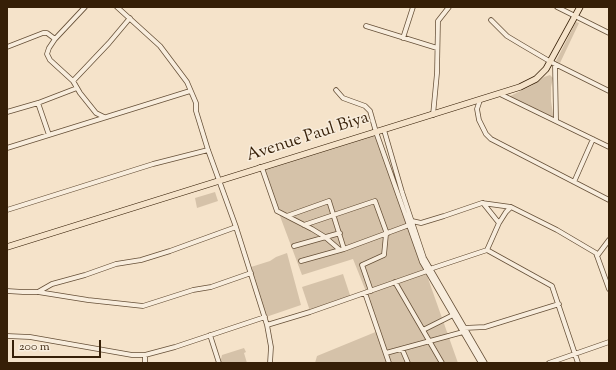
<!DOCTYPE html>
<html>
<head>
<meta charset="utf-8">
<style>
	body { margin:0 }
	#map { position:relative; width:616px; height:370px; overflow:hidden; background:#f5e3ca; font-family:"Sorts Mill Goudy",serif }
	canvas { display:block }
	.frame { position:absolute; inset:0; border:8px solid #361f07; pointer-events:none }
	.scale { position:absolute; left:12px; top:340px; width:89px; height:18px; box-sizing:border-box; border:2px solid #361f07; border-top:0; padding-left:5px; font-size:12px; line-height:14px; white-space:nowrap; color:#361f07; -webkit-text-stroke:3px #f8eddd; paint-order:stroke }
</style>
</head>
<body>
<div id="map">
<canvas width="616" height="370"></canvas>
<div class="frame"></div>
<div class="scale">200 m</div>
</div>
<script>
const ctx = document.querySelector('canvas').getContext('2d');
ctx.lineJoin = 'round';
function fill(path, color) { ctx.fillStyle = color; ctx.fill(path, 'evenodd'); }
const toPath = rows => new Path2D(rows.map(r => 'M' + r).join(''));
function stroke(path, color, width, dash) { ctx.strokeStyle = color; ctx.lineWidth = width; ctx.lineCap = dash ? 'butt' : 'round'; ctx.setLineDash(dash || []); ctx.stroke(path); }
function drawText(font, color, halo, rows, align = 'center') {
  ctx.font = font + ' "Sorts Mill Goudy",serif'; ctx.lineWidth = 3; ctx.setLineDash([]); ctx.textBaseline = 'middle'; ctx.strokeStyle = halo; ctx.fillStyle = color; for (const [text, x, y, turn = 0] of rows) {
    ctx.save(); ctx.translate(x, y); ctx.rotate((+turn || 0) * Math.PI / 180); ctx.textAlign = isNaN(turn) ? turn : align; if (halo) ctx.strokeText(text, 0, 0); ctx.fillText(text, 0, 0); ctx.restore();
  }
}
fill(toPath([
	[576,22,579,23,560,63,556,61],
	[550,75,553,78,551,87,551,101,554,121,508,97,531,86,544,77],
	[376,132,458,363,315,363,317,356,378,331,367,294,353,259,302,275,262,168],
	[215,192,218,201,197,208,195,198],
	[287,253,301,305,266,317,251,267,270,261,276,257],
	[343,274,351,298,310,311,302,287],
	[244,348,246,352,244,353,247,363,220,363,222,355]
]), '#d5c2a9');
const minor = toPath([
	[85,7,55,39,49,48,47,54,50,60,73,81,80,93,96,113,104,117],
	[117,7,160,46,187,82,196,103,196,111,208,150,236,227,267,325,271,347,270,363],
	[557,7,609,33],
	[491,20,507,36,522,45,551,62,609,91],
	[366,26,437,48],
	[403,38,413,7],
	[7,47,43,33,47,33,55,39],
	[555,64,556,120],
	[73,81,109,43,130,18],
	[336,90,343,98,365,106,370,111,376,132,422,262,481,363],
	[500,94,609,147],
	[480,100,477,109,479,120,486,134,491,139,609,200],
	[38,103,77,88],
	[7,112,38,103,49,135],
	[433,115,437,73,438,21,449,7],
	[384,130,402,192,424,258,485,363],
	[7,148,190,91],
	[260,167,262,168,277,211,312,229,325,237,340,250],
	[574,182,593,139],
	[483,203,499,223,487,250],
	[7,210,153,164,208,150],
	[287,216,329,201,344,249],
	[412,221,421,223,444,216,482,203,511,207,557,230,596,253,609,289],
	[499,223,506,212,511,207],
	[304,225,375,201,387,234],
	[294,246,340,233],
	[597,256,609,240],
	[301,261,344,249,409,225],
	[430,269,487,250,552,286,578,363],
	[395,282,442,363],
	[7,291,23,292,38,292,88,300,143,306,193,290,211,287,251,273],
	[371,291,362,265,384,255,386,234],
	[38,292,52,284,85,275,116,264,141,260,170,251,236,227],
	[365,293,389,363],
	[267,325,310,312,427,271],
	[464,328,485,327,559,304],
	[423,330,453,315],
	[210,335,219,363],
	[7,336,30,337,132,355,145,355,175,347,265,317],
	[402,349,408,363],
	[386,353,463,332],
	[145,363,145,355],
	[549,363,609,342]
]);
const major = toPath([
	[7,247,520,87,536,79,546,69,580,7]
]);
stroke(minor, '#665038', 5.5);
stroke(major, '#361f07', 7);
stroke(minor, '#f8eddd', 4);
stroke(major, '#f5e3ca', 5.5);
drawText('17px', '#361f07', '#f8eddd', [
	["Avenue Paul Biya",308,138,-18]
]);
</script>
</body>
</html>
